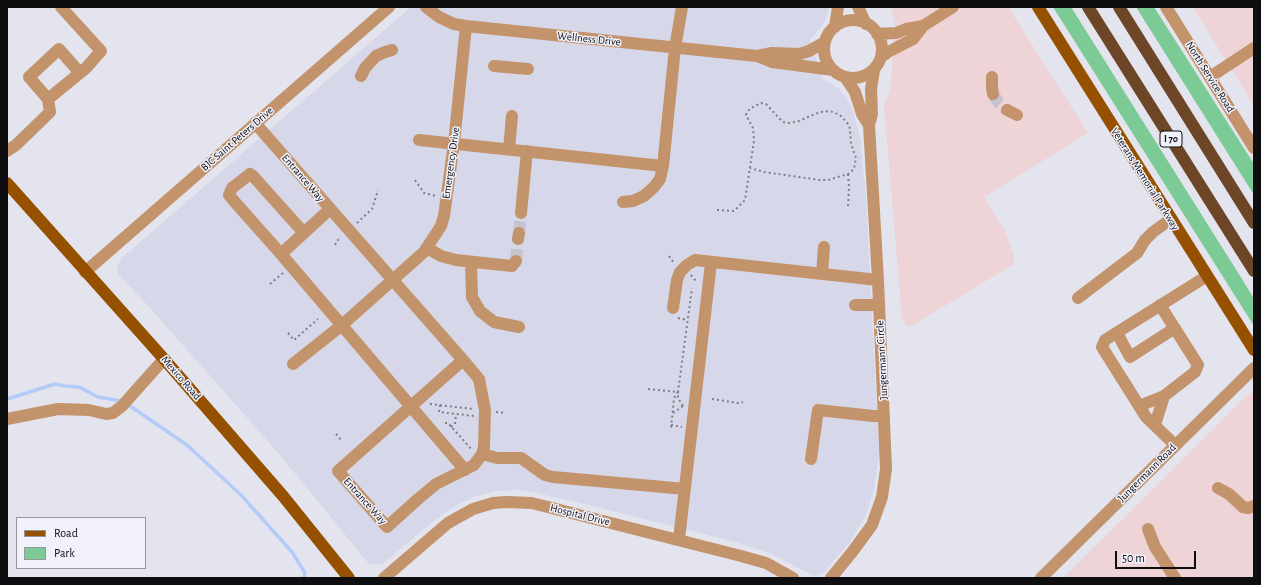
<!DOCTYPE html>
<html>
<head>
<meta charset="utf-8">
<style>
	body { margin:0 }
	#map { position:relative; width:1261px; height:585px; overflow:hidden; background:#e3e4ee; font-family:"Alegreya Sans",sans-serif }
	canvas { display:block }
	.frame { position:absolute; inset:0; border:8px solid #0e0e11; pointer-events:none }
	.legend { position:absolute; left:16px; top:517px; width:130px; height:52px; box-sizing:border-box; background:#f0f1fb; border:1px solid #96969d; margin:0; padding:5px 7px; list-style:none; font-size:12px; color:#0e0e11 }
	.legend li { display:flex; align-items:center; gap:8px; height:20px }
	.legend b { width:20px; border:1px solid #96969d }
	.scale { position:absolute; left:1115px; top:551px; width:81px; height:18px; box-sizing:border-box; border:2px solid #0e0e11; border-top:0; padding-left:5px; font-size:12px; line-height:14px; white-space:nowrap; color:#0e0e11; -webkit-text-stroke:3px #f0f1fb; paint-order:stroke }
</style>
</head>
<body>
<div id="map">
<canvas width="1261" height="585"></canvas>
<div class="frame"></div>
<ul class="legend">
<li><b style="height:5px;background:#955100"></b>Road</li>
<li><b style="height:11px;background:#7cca95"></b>Park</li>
</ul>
<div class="scale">50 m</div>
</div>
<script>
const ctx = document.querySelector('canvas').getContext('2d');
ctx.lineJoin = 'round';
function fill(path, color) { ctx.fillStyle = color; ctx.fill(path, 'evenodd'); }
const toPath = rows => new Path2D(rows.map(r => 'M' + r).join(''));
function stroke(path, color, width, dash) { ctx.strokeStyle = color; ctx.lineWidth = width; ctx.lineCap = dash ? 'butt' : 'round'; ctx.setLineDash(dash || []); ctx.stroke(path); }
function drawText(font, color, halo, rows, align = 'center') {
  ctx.font = font + ' "Alegreya Sans",sans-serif'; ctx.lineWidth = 3; ctx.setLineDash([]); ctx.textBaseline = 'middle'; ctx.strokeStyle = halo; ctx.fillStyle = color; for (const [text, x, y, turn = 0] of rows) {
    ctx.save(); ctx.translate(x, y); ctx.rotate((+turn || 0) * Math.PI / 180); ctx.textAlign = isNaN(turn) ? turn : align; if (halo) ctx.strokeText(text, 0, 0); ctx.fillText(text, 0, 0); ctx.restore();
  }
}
fill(toPath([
	[891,7,1008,7,1088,133,984,197,1005,231,1014,256,1014,264,913,325,907,326,902,319,884,104,890,92,895,22],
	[1193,7,1254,7,1254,106],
	[1254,392,1254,578,1063,578,1247,395]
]), '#eed3d7');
fill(toPath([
	[411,7,829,7,827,16,822,25,810,40,822,78,839,89,851,105,860,137,866,196,879,454,874,489,866,515,849,543,823,573,819,575,814,576,771,554,739,543,593,506,532,492,517,490,496,491,485,494,476,496,455,506,435,520,381,565,369,564,279,454,151,309,118,274,117,270,119,263,123,257]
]), '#d6d8e9');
fill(toPath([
	[1053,7,1071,7,1242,279,1254,299,1254,326],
	[1136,7,1154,7,1254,164,1254,195]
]), '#7cca95');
stroke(toPath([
	[7,399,55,384,65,386,79,387,98,397,121,401],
	[130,406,187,445,241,495,292,552,305,573,304,578]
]), '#b3cbf9', 3.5);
stroke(toPath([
	[993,94,998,102,1007,110],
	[519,233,521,213],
	[516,261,518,239]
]), '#c3c4cd', 12, [12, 6]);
stroke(toPath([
	[848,174,849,188,848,206],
	[415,180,424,193,436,196],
	[717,210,734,211,745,200,754,141,753,128,746,115,747,112,751,108,761,103,766,104,779,118,783,122,788,123,799,121,820,112,830,111,840,115,849,125,850,130,851,144,856,158,854,169,848,174,828,180,820,180,764,172,750,168],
	[357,223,372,209,378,190],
	[335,245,337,241,341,237],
	[669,256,674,263],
	[691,275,697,282],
	[270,284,283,273],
	[678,318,687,320],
	[288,333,294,340,318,319],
	[648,389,678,392,674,398,671,428],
	[712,399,738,403,743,402],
	[430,404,473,409],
	[440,405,439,412,474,416],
	[683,406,678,398,678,392,692,288],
	[496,412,505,413],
	[673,413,683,406],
	[445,423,448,423,472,450],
	[671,425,682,427],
	[451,427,455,424,456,414],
	[336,434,342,441]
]), '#7d7e84', 2, [2, 3]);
stroke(toPath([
	[426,7,439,17,454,24,466,26,757,56,772,62,833,70],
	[858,7,866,24],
	[1166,7,1254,148],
	'824 49a29 29 0 1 1 58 0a29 29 0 1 1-58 0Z',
	[835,27,838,7],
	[877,34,896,33,906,29,923,26],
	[757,56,772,53,799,54,809,51,825,42],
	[881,57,888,52,913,39,923,26,953,7],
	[494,66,528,69],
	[361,76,365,68,376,56,385,52,392,50],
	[845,77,855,92,862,114,869,125],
	[992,77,992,88,993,94],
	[1210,77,1254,48],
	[48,99,29,77,59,49,80,73],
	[1007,110,1017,115],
	[255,123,463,360,479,379,485,410,484,447,482,454,474,465,436,484,418,499,387,527,338,471,463,360],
	[419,140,663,166],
	[509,149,512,116],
	[7,151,16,145,50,112,48,99,86,68,101,51,61,7],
	[623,202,633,201,644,196,654,187,660,179,663,166,675,48,682,7],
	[330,209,281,254,465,470],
	[521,213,527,151],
	[518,239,519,233],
	[427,248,441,256,456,260,512,266,516,261],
	[281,254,233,200,229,195,232,188,250,174,253,176,304,233],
	[471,262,472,297,480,311,494,322,519,327],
	[85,272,389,7],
	[822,274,824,247],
	[1078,298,1137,253,1145,240,1153,232,1171,219],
	[855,305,879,305],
	[673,308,677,280,680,272,687,265,695,260,878,280],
	[1117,333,1130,357,1175,328],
	[293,364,342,325,424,252,441,226,444,216,454,143,466,26],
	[1139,406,1164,396],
	[7,419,58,409,89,410,106,414,113,413,122,406,164,359],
	[1155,425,1164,396,1195,372,1198,365,1160,305],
	[1175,445,1146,417,1102,347,1105,340,1207,276],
	[482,454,497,458,521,458,545,475,553,477,685,489],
	[811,459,818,410,873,416,884,416],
	[1218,488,1229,494,1243,507,1248,508,1254,506],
	[1148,529,1155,547,1175,578],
	[679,539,711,263],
	[384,578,448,523,473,509,493,503,506,502,532,503,741,556,766,563,793,578],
	[831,578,853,551,872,525,882,497,886,469,878,280,869,125,872,114,871,89,874,70],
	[1041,578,1254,368]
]), '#c3936c', 12);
stroke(toPath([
	[1038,7,1254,350],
	[7,183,164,359,283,496,349,578]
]), '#955100', 12);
stroke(toPath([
	[1088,7,1254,271],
	[1119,7,1254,223]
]), '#6c4626', 12);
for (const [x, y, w] of [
	[1171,139,22]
]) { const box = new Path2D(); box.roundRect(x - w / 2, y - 8, w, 16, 3); ctx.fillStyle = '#f0f1fb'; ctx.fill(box); stroke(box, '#0e0e11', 1); }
drawText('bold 10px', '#0e0e11', null, [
	["I 70",1171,139]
]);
drawText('11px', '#0e0e11', '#f0f1fb', [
	["Wellness Drive",589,39,6],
	["North Service Road",1210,77,58],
	["BJC Saint Peters Drive",237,139,-41],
	["Emergency Drive",451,163,-82],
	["Entrance Way",303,178,49],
	["Veterans Memorial Parkway",1145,179,58],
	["Jungermann Circle",882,360,-93],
	["Mexico Road",181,378,49],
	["Jungermann Road",1147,473,-45],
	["Entrance Way",365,501,48],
	["Hospital Drive",580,515,14]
]);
</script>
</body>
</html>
